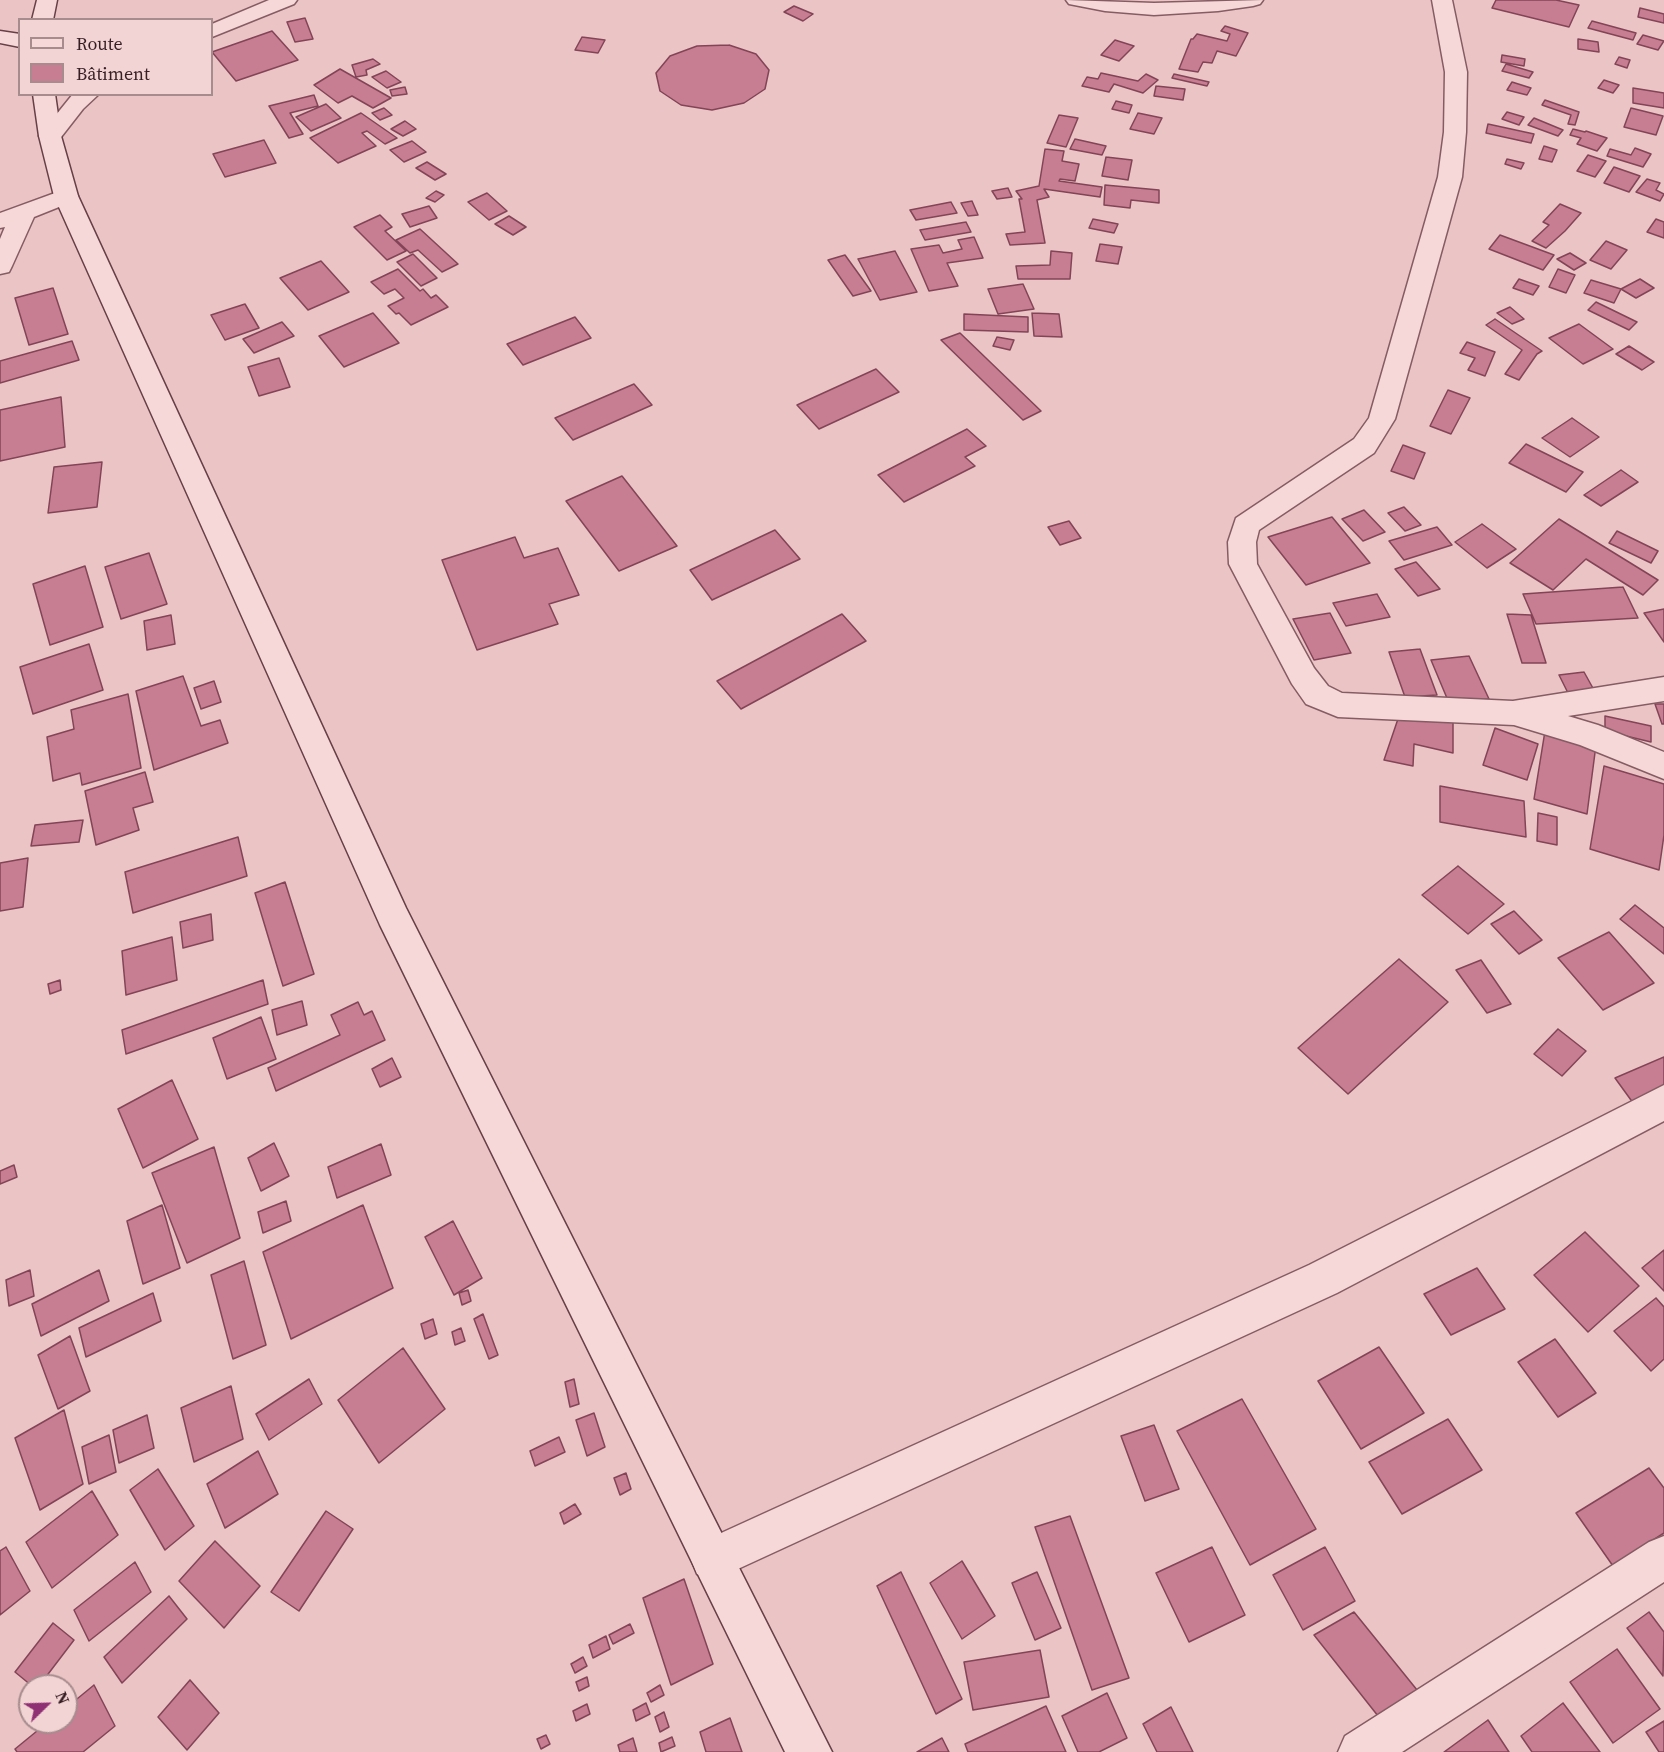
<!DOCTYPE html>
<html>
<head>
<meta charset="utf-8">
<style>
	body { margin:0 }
	#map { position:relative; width:1664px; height:1752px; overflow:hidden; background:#ebc5c5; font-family:"Source Serif 4",serif }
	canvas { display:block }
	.legend { position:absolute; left:18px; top:18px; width:195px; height:78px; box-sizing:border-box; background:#f3d4d4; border:2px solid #a78c8e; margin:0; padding:8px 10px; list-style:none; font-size:18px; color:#361f24 }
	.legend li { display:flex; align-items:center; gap:12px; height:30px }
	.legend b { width:30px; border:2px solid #a78c8e }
	.north { position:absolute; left:18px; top:1674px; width:60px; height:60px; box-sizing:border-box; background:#f3d4d4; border:2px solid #a78c8e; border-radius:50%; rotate:67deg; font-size:16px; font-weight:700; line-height:24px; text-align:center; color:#361f24 }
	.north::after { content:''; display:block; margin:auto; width:21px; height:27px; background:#903074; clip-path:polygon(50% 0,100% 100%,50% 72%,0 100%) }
</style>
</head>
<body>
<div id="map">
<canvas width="1664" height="1752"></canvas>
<ul class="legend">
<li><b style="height:8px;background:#f7d8d8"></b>Route</li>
<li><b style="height:16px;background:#c77d92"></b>Bâtiment</li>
</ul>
<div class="north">N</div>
</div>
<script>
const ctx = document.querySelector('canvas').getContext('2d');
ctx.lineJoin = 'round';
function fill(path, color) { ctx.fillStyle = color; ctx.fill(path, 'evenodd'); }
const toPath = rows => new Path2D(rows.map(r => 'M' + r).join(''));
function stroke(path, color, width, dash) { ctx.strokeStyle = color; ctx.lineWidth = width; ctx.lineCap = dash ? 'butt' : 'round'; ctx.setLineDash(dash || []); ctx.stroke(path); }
const building = toPath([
	[1496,0,1556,0,1579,5,1569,27,1492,8,1496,0],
	[794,6,813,14,803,21,784,12,794,6],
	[1640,8,1664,14,1664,23,1638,17,1640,8],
	[305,18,313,39,295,42,287,22,305,18],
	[1592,21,1636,33,1633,40,1588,28,1592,21],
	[1225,26,1248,33,1236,56,1217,51,1212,63,1203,62,1198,72,1179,69,1191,39,1193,39,1197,34,1227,41,1230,34,1221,31,1225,26],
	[272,31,298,60,236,81,212,52,272,31],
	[1643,35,1664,41,1658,50,1637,44,1643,35],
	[582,37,605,40,598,53,575,50,582,37],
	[1578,39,1598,42,1599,52,1578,49,1578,39],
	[1115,40,1134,46,1119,61,1101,55,1115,40],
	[729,45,756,54,769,70,765,89,744,103,712,110,681,105,660,91,656,73,670,56,697,46,729,45],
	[1502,55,1525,59,1524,66,1501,62,1502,55],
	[1619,57,1630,60,1627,68,1615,64,1619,57],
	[373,59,380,64,366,70,367,75,356,77,352,65,373,59],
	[1506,64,1533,72,1529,78,1502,71,1506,64],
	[340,69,391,98,373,108,352,96,338,103,314,85,340,69],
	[386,71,401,82,387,88,372,77,386,71],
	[1101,73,1138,81,1146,74,1158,80,1143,93,1114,84,1109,92,1082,86,1087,77,1098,79,1101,73],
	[1174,74,1209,82,1207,86,1172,78,1174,74],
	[1604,80,1619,85,1613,93,1598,88,1604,80],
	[1512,82,1531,88,1527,95,1507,90,1512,82],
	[1156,86,1185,89,1183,100,1154,96,1156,86],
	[405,87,407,94,392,96,390,90,405,87],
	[1633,88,1664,93,1664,108,1633,103,1633,88],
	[314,95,318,106,290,113,303,134,289,138,269,106,314,95],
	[1545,100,1579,112,1575,125,1568,124,1571,115,1542,105,1545,100],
	[1116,101,1132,105,1129,113,1112,109,1116,101],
	[326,104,341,118,311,131,296,117,326,104],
	[384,108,392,115,380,120,372,113,384,108],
	[1631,108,1663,116,1656,135,1624,127,1631,108],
	[1507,112,1524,117,1519,125,1502,119,1507,112],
	[361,113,397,138,385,144,367,131,362,133,376,146,338,163,310,138,361,113],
	[1138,113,1162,118,1154,134,1130,129,1138,113],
	[1059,115,1078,118,1066,147,1047,143,1059,115],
	[1534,118,1563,130,1558,136,1528,125,1534,118],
	[405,121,416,129,403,136,391,129,405,121],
	[1488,124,1534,134,1531,143,1486,133,1488,124],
	[1573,129,1585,132,1586,131,1607,138,1597,151,1577,144,1581,138,1570,135,1573,129],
	[1075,139,1106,146,1102,155,1070,149,1075,139],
	[264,140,276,163,225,177,213,154,264,140],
	[412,141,426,152,404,162,390,150,412,141],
	[1544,146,1557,150,1552,162,1539,159,1544,146],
	[1635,148,1651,154,1643,167,1607,156,1610,149,1631,155,1635,148],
	[1045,149,1064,151,1062,161,1079,164,1075,181,1060,179,1059,181,1102,187,1100,197,1044,189,1049,197,1037,200,1045,243,1010,245,1006,234,1025,232,1019,199,1022,199,1016,191,1039,186,1045,149],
	[1588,155,1606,161,1595,177,1577,171,1588,155],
	[1106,157,1132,160,1128,180,1102,176,1106,157],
	[1507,159,1524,163,1521,169,1505,164,1507,159],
	[427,162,446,174,435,180,416,168,427,162],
	[1614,167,1640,176,1629,192,1604,183,1614,167],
	[1647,179,1660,183,1656,190,1664,194,1660,201,1636,192,1647,179],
	[1105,185,1159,190,1159,203,1131,200,1130,208,1104,205,1105,185],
	[1008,188,1012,197,997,199,992,191,1008,188],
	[436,191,444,195,435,202,426,198,436,191],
	[487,193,507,211,489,220,468,202,487,193],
	[972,201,978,215,968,216,961,203,972,201],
	[951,202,957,213,916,220,910,210,951,202],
	[1560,204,1581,213,1565,231,1546,248,1532,241,1549,225,1543,222,1560,204],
	[429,206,437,218,410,227,402,214,429,206],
	[380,215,392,227,385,231,406,251,387,260,354,227,380,215],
	[509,216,526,227,513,235,495,224,509,216],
	[1093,219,1118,224,1114,233,1089,228,1093,219],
	[1656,219,1664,222,1664,238,1647,232,1656,219],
	[966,222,971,232,925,240,920,230,966,222],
	[420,229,458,264,442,272,418,250,410,253,396,240,420,229],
	[1500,235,1554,255,1543,270,1489,249,1500,235],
	[974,237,983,258,947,263,958,286,929,291,911,249,939,245,943,253,962,249,958,240,974,237],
	[1606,241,1627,250,1611,269,1590,260,1606,241],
	[1100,244,1122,247,1118,264,1096,261,1100,244],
	[895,251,917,292,880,300,858,259,895,251],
	[1051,251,1072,253,1070,279,1018,279,1016,266,1050,265,1051,251],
	[1570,253,1586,263,1574,270,1557,259,1570,253],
	[413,254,437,278,421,286,397,262,413,254],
	[845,255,871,291,853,296,828,260,845,255],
	[321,261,349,292,308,310,280,278,321,261],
	[398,269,420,291,423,289,431,298,436,295,448,307,411,325,399,313,396,314,388,306,404,298,395,289,384,294,371,282,398,269],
	[1558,269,1575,275,1566,293,1549,287,1558,269],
	[1519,279,1539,286,1533,295,1513,288,1519,279],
	[1640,279,1654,288,1636,298,1621,289,1640,279],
	[1591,280,1621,289,1614,303,1584,293,1591,280],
	[1023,284,1034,309,998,314,988,289,1023,284],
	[53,288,68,334,29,345,15,298,53,288],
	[1596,302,1637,322,1629,330,1588,310,1596,302],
	[245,304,259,328,225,340,211,315,245,304],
	[1510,307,1524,319,1512,324,1497,313,1510,307],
	[373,313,399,343,344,367,319,336,373,313],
	[1032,313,1059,314,1062,337,1034,336,1032,313],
	[964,314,1028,317,1028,332,964,330,964,314],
	[575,317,591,338,523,365,507,344,575,317],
	[1495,319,1542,351,1537,354,1519,380,1505,374,1522,350,1486,325,1495,319],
	[282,322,294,336,254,353,243,339,282,322],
	[1579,324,1613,349,1583,364,1549,338,1579,324],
	[960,333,1041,411,1023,420,941,340,960,333],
	[997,337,1014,340,1010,350,993,346,997,337],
	[72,341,79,360,0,383,0,361,72,341],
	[1467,342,1495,352,1485,376,1468,370,1475,358,1460,353,1467,342],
	[1629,346,1654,362,1642,370,1616,354,1629,346],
	[279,358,290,387,259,396,248,367,279,358],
	[876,369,899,392,819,429,797,405,876,369],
	[634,384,652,405,573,440,555,418,634,384],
	[1448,390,1470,398,1451,434,1430,426,1448,390],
	[61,397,65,447,0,461,0,410,61,397],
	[1572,418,1599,437,1570,457,1542,438,1572,418],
	[967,429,986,446,965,457,975,466,904,502,878,475,967,429],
	[1526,444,1583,472,1566,492,1509,463,1526,444],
	[1403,445,1425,453,1414,479,1391,471,1403,445],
	[102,462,97,507,48,513,54,467,102,462],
	[1621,470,1638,482,1601,506,1584,495,1621,470],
	[622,476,677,546,619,571,566,501,622,476],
	[1404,507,1421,525,1405,531,1388,513,1404,507],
	[1364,510,1385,532,1363,541,1342,519,1364,510],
	[1332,517,1370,563,1306,585,1268,537,1332,517],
	[1559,519,1658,580,1643,595,1586,559,1553,590,1510,563,1559,519],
	[1069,521,1081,538,1060,545,1048,527,1069,521],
	[1482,524,1516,549,1487,568,1455,542,1482,524],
	[1437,527,1452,545,1404,560,1389,541,1437,527],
	[775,530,800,559,712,600,690,570,775,530],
	[1617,531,1658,551,1651,563,1609,543,1617,531],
	[515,537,524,558,558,548,579,595,549,604,558,624,477,650,442,560,515,537],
	[149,553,167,604,121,619,105,567,149,553],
	[1416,562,1440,589,1418,596,1395,569,1416,562],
	[85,566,103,627,50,645,33,584,85,566],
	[1623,587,1638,618,1536,624,1523,594,1623,587],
	[1377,594,1390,617,1346,626,1333,603,1377,594],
	[1664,609,1664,642,1644,613,1664,609],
	[1330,613,1351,653,1314,660,1293,619,1330,613],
	[842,614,866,641,741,709,717,681,842,614],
	[1507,614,1531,615,1546,663,1522,663,1507,614],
	[171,615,175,644,147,650,144,621,171,615],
	[89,644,103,690,33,714,20,667,89,644],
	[1420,649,1437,695,1405,697,1389,652,1420,649],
	[1469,656,1489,699,1449,703,1431,660,1469,656],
	[1584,672,1594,690,1568,693,1559,675,1584,672],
	[183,676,201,726,220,720,228,743,154,770,136,691,183,676],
	[214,681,221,702,201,709,194,688,214,681],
	[128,694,141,768,82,785,80,773,53,781,47,737,74,729,71,710,128,694],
	[1655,704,1664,704,1664,724,1662,724,1655,704],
	[1400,713,1453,722,1453,753,1414,744,1413,766,1384,760,1400,713],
	[1605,716,1651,726,1651,742,1605,731,1605,716],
	[1495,728,1538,744,1527,780,1483,765,1495,728],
	[1545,731,1596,745,1587,814,1534,799,1545,731],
	[1604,766,1664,784,1664,835,1659,870,1590,849,1604,766],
	[145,772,153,802,133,808,139,830,96,845,85,791,145,772],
	[1440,786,1524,801,1526,837,1440,822,1440,786],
	[1538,813,1557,817,1557,845,1537,841,1538,813],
	[83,820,79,842,31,846,35,825,83,820],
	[238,837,247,876,133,913,125,872,238,837],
	[28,858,23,907,0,911,0,863,28,858],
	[1458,866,1504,904,1468,934,1422,895,1458,866],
	[285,882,314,974,283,986,255,893,285,882],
	[1635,905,1664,928,1664,954,1620,919,1635,905],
	[1514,911,1542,940,1519,954,1491,924,1514,911],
	[211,914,213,940,183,948,180,922,211,914],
	[1609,932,1654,983,1603,1010,1558,958,1609,932],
	[172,937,177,980,126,995,122,951,172,937],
	[1399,959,1448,1002,1348,1094,1298,1048,1399,959],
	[1481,960,1511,1004,1487,1013,1456,970,1481,960],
	[60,980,61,990,50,994,48,984,60,980],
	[263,980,268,1004,126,1054,122,1030,263,980],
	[302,1001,307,1025,277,1035,272,1010,302,1001],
	[358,1002,364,1015,372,1011,385,1040,276,1091,268,1068,340,1035,331,1015,358,1002],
	[261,1017,276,1059,227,1079,213,1038,261,1017],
	[1558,1029,1586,1051,1562,1076,1534,1054,1558,1029],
	[1664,1057,1664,1095,1636,1107,1615,1078,1664,1057],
	[392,1058,401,1077,380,1087,372,1069,392,1058],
	[172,1080,198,1139,143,1168,118,1109,172,1080],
	[274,1143,289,1176,261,1191,248,1158,274,1143],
	[381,1144,391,1175,337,1198,328,1167,381,1144],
	[214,1147,240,1238,187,1263,152,1173,214,1147],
	[14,1165,17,1177,0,1184,0,1171,14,1165],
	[286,1201,291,1221,263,1233,258,1212,286,1201],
	[162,1205,180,1268,143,1284,127,1221,162,1205],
	[363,1205,393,1288,291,1339,263,1252,363,1205],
	[453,1221,482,1278,454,1295,425,1237,453,1221],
	[1585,1232,1639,1286,1588,1332,1534,1275,1585,1232],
	[1664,1250,1664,1291,1642,1268,1664,1250],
	[244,1261,266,1345,233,1359,211,1275,244,1261],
	[1477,1268,1505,1309,1451,1335,1424,1294,1477,1268],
	[30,1270,34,1296,9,1306,6,1280,30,1270],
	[99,1270,109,1301,41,1336,32,1304,99,1270],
	[468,1290,471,1301,462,1305,459,1293,468,1290],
	[153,1293,161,1321,86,1357,79,1328,153,1293],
	[1656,1298,1664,1307,1664,1359,1651,1371,1614,1331,1656,1298],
	[483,1314,498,1355,489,1359,474,1319,483,1314],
	[433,1319,437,1334,425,1339,421,1324,433,1319],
	[461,1328,465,1341,455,1345,452,1332,461,1328],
	[70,1336,90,1391,58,1409,38,1355,70,1336],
	[1555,1339,1596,1393,1558,1417,1518,1362,1555,1339],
	[1379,1347,1424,1413,1361,1449,1318,1381,1379,1347],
	[403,1348,445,1409,379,1463,338,1400,403,1348],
	[309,1379,322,1404,269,1440,256,1414,309,1379],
	[574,1379,579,1404,570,1407,565,1382,574,1379],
	[231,1386,243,1439,194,1462,181,1408,231,1386],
	[1242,1399,1316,1529,1250,1565,1177,1431,1242,1399],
	[64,1410,83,1484,40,1510,15,1438,64,1410],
	[594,1413,605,1447,587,1456,576,1420,594,1413],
	[147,1415,154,1448,119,1463,113,1430,147,1415],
	[1448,1419,1482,1470,1402,1514,1369,1462,1448,1419],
	[1154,1425,1179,1489,1145,1501,1121,1436,1154,1425],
	[109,1435,116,1472,89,1484,82,1447,109,1435],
	[559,1437,565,1452,535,1466,530,1451,559,1437],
	[258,1451,278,1494,225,1528,207,1484,258,1451],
	[1649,1468,1664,1488,1664,1533,1613,1566,1576,1513,1649,1468],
	[158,1469,194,1526,165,1550,130,1490,158,1469],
	[626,1473,631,1489,620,1495,614,1478,626,1473],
	[92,1491,118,1535,52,1588,26,1542,92,1491],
	[575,1504,581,1514,564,1524,560,1513,575,1504],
	[326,1511,353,1529,299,1611,271,1592,326,1511],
	[1070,1516,1129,1678,1092,1690,1035,1527,1070,1516],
	[215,1541,260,1586,224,1628,179,1581,215,1541],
	[6,1547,30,1591,0,1615,0,1551,6,1547],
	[1212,1547,1245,1615,1189,1642,1156,1573,1212,1547],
	[1325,1547,1355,1601,1303,1630,1273,1575,1325,1547],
	[962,1561,995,1616,962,1639,930,1583,962,1561],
	[135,1562,151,1592,89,1641,74,1610,135,1562],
	[901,1572,962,1699,936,1714,877,1586,901,1572],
	[1037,1572,1061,1628,1035,1640,1012,1583,1037,1572],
	[684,1579,713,1664,671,1685,643,1598,684,1579],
	[169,1596,187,1619,122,1683,104,1657,169,1596],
	[1354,1612,1430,1706,1397,1740,1314,1635,1354,1612],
	[1649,1612,1664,1632,1663,1676,1627,1628,1649,1612],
	[53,1623,74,1640,39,1686,32,1686,15,1672,53,1623],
	[630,1624,634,1633,613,1644,609,1635,630,1624],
	[606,1636,610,1649,593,1658,589,1645,606,1636],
	[1617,1649,1660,1709,1613,1743,1570,1682,1617,1649],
	[1040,1650,1049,1697,973,1710,964,1662,1040,1650],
	[583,1657,587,1666,575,1673,571,1664,583,1657],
	[587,1677,589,1686,579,1691,576,1682,587,1677],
	[190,1680,219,1713,187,1750,158,1717,190,1680],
	[94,1685,115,1726,83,1752,17,1752,15,1749,48,1722,66,1722,66,1708,94,1685],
	[660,1685,664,1695,651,1702,647,1693,660,1685],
	[1107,1693,1127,1738,1099,1752,1078,1752,1062,1716,1107,1693],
	[646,1703,650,1714,636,1721,633,1710,646,1703],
	[1563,1703,1600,1752,1532,1752,1521,1736,1563,1703],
	[587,1704,590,1714,576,1721,573,1711,587,1704],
	[1046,1706,1066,1752,968,1752,965,1744,1046,1706],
	[1171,1707,1193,1752,1157,1752,1143,1724,1171,1707],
	[664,1712,669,1727,660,1732,655,1717,664,1712],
	[730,1718,742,1752,706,1752,700,1732,730,1718],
	[1488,1720,1509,1752,1444,1752,1488,1720],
	[1664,1721,1664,1752,1659,1752,1646,1732,1664,1721],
	[546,1735,550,1744,541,1749,537,1739,546,1735],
	[672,1737,675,1746,661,1752,659,1743,672,1737],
	[633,1738,637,1752,620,1752,618,1745,633,1738],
	[942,1738,949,1752,917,1752,942,1738]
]);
fill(building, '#c77d92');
stroke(building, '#834457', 1.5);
const street = toPath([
	[269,0,297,0,294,4,212,37,212,24,269,0],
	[1066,0,1154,3,1263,0,1260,4,1253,6,1218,11,1154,15,1105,11,1069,4,1066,0],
	[1432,0,1452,0,1467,72,1466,132,1462,177,1395,419,1374,453,1259,530,1256,542,1257,564,1314,668,1328,686,1342,693,1513,701,1664,677,1664,701,1568,716,1598,725,1664,752,1664,779,1580,745,1514,725,1338,717,1306,704,1292,684,1229,564,1228,542,1236,518,1354,439,1369,418,1438,177,1444,132,1445,72,1432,0],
	[73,94,99,94,83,109,58,141,50,143,42,141,39,136,73,94],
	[66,189,74,191,78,196,74,201,34,217,12,266,9,272,0,274,0,239,5,227,0,228,0,213,66,189],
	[1664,1085,1664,1121,1337,1293,727,1574,712,1580,697,1574,691,1559,697,1544,1309,1265,1664,1085],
	[1664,1536,1664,1582,1402,1752,1338,1752,1345,1736,1649,1542,1664,1536]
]);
const secondary = toPath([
	[37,0,57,0,53,20,32,20,37,0],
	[0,31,20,34,20,47,0,43,0,31],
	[33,94,55,94,61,136,78,196,406,908,832,1752,785,1752,380,925,54,196,39,136,33,94]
]);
stroke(street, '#855c63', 3);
stroke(secondary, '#673f47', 3);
fill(street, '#f7d8d8');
fill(secondary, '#f7d8d8');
</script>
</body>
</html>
